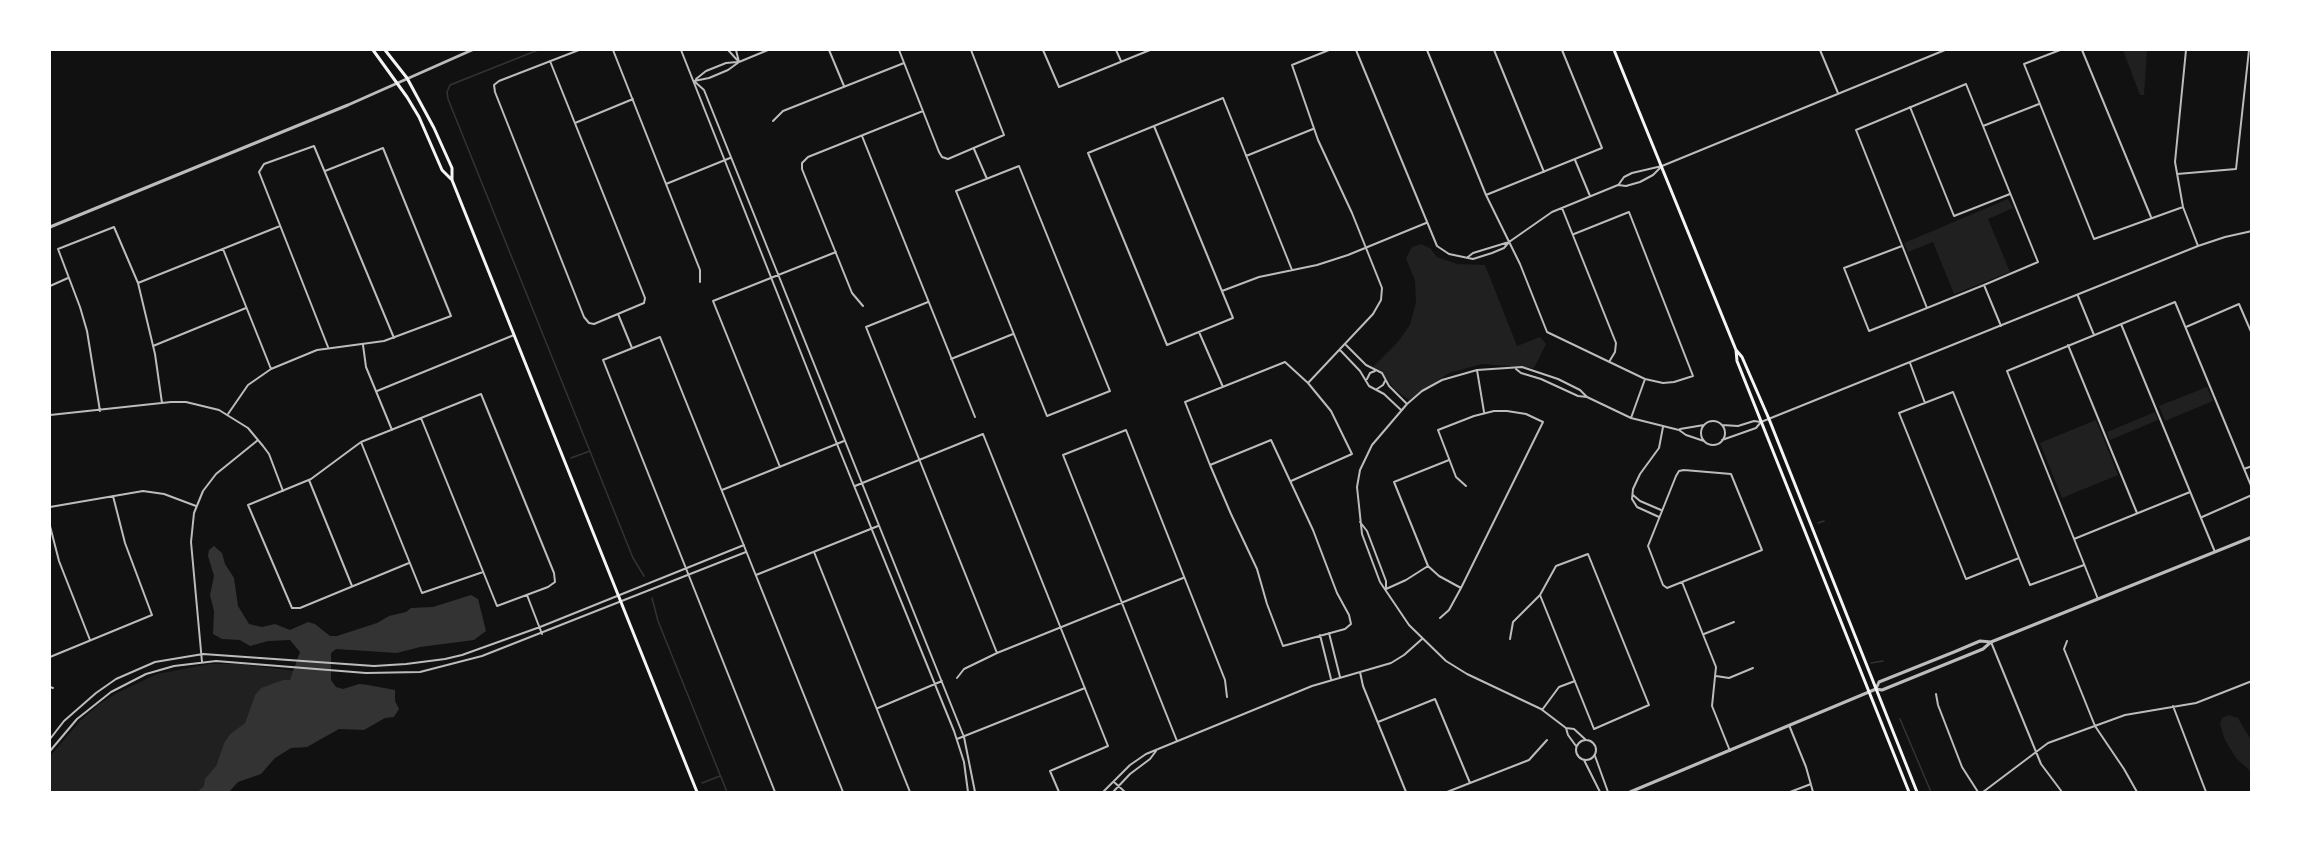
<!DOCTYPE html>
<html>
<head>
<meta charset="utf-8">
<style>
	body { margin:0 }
	#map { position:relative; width:2301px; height:842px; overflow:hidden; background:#111; font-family:Arial,sans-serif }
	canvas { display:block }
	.frame { position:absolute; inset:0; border:51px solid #fff; pointer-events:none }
</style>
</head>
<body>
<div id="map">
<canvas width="2301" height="842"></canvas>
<div class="frame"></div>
</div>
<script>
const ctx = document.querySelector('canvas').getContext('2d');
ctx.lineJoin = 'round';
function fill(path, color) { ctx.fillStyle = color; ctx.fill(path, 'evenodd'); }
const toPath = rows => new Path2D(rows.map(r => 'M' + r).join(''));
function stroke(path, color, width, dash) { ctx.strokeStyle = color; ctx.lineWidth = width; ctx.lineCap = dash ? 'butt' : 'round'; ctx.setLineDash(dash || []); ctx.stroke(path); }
fill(toPath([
	[2123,50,2147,50,2144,95,2140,95],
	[2008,199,2013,208,1988,219,2010,272,1954,294,1933,242,1908,252,1904,243],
	[1421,244,1430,248,1437,257,1457,264,1485,265,1517,346,1540,337,1546,344,1534,368,1482,364,1449,373,1409,400,1394,389,1382,371,1373,367,1397,343,1410,325,1416,302,1415,281,1406,258,1412,247],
	[2207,387,2213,401,2165,421,2159,406],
	[2155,412,2158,420,2110,440,2107,432],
	[2096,420,2118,475,2062,498,2040,443],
	[210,664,240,664,295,671,290,680,261,688,255,695,245,723,230,734,224,743,216,766,204,786,197,792,50,792,50,759,51,755,80,721,98,705,115,694,157,674],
	[2229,715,2238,718,2251,740,2251,772,2236,758,2225,740,2220,724,2222,718]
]), '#202020');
fill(toPath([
	[214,546,222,553,225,564,234,578,238,606,249,624,262,627,275,624,290,630,308,622,315,624,330,636,337,636,377,623,389,616,406,612,411,608,433,607,471,595,478,599,486,631,474,640,420,647,397,653,336,649,331,653,331,680,336,687,343,689,359,684,368,685,395,690,395,701,399,709,394,717,385,718,364,730,339,729,307,747,291,748,275,758,261,774,238,782,229,792,197,792,204,786,205,779,216,766,224,743,230,734,245,723,255,695,261,688,283,680,290,680,300,652,290,640,268,641,250,646,240,640,222,639,213,634,214,611,210,595,214,576,208,556,209,550]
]), '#333');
stroke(toPath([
	[538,50,450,85,447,92,448,99,633,558,644,576],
	[571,458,590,451],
	[1818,523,1824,521],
	[652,598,658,621,727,792],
	[1871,663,1883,661],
	[1900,719,1931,792],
	[702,783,720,776]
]), '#333', 1.5);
stroke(toPath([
	[613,50,700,270,700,282],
	[681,50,837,444,954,731,964,762,968,792],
	[728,50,739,62],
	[736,50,739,62],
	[829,50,844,86],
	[899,50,939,152,942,157,948,159,1004,135,971,50],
	[1043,50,1059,87,1150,50],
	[1116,50,1121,61],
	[1356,50,1437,246,1449,254,1473,259,1492,253,1504,248,1509,242,1552,212,1618,185,1626,186,1640,182,1653,175,1662,166],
	[1427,50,1486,195,1520,264,1547,332,1645,379,1663,383,1674,382,1693,376,1629,212,1574,234],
	[1494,50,1544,172],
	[1820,50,1838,93],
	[2060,50,2024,64,2094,239,2183,207],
	[2082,50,2151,217],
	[2186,50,2175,162,2183,207,2198,246],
	[550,61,645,298,644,303,594,324,589,323,584,317,495,92,494,85,499,81,579,50],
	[696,79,706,71,726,63,737,62],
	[694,81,704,90,964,737,975,792],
	[694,81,709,78,728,70,739,62,768,50],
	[1910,107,1954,216,2010,194],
	[773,121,783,111,904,63],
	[575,123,633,99],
	[1154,126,1233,318,1167,345,1088,153,1154,126,1223,98,1292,270],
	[1983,126,2039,104],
	[862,136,975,417],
	[974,149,987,179],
	[1246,156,1313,129],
	[1575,160,1590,196],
	[1019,166,1110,391,1047,416,956,191,1019,166],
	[2177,174,2236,169,2249,50],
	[666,184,730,158],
	[1619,184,1624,177,1632,173,1662,166,1945,50],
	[1486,195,1602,148,1562,50],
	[1562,208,1616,343,1615,352,1609,362],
	[1902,246,1844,268,1869,331,1927,308,1984,285,2038,262,1966,84,1856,130,1927,308],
	[223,249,271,369],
	[1468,257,1473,253,1509,242],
	[138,283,280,226],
	[1984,285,2001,326],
	[50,286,68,278],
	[1222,291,1259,277,1317,265,1348,255,1426,223],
	[2078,296,2094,335],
	[928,302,866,327,997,653],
	[863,306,852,293,802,169,802,163,808,157,923,111],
	[618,314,632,348],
	[2121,324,2215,552],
	[2186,327,2239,304,2252,334],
	[1199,332,1223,387],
	[363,345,366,367,392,430],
	[1346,345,1366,365,1382,373,1389,386,1407,404],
	[2068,345,2137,513],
	[153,346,246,308],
	[328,347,259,172,264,164,314,146,394,338],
	[1340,350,1360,371,1369,386,1384,394,1401,410],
	[951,359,1013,334],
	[1910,363,1925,403],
	[1516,369,1521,373,1541,379,1578,396,1587,397,1631,418,1679,430,1686,435,1704,441],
	[1477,370,1484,412],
	[1367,379,1370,373,1375,371],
	[1308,383,1373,314,1381,300,1382,288,1352,213,1318,140,1292,65,1329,50],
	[1377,389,1383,385,1385,381],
	[377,391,514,335],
	[100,411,87,331,80,307,58,249,114,227,138,283,155,354,162,403],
	[228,414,248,385,271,369,317,350,384,341,451,316,383,148,325,171],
	[50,415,171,402,186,402,219,410,248,428,263,446,269,454,283,491],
	[1631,418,1645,379],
	'1701 433a12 12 0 1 1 24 0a12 12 0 1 1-24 0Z',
	[1722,425,1738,426,1754,421,1761,422,2198,246,2225,237,2252,231],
	[1680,429,1704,425],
	[1722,440,1756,428,1761,422],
	[361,442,422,593,483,572],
	[1449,460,1394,482,1428,566,1439,576,1461,588],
	[1210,465,1271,440,1313,530,1337,593,1349,615,1351,624,1345,629,1283,646,1267,604,1257,569,1231,514,1210,465,1185,402,1285,362,1308,383,1331,411,1352,454,1291,481],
	[780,467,713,301,836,252],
	[2244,469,2252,466],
	[1684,470,1731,474,1762,550,1667,588,1663,585,1648,546,1676,476,1679,471,1684,470],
	[309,480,352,586],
	[855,486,983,434,1108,746,1050,771,1059,792],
	[722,490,844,441],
	[1633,495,1640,501,1661,510],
	[50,507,143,491,164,494,196,506],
	[1659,517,1637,507,1632,499,1633,489,1640,474,1659,448,1663,427],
	[2202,517,2252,495],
	[1360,522,1367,531,1386,581,1386,588],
	[50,526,59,561,90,640],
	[2074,539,2190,492],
	[814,552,910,792],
	[2019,558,1966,579,1899,413,1953,392,1990,484,2019,558,2030,585,2084,565],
	[409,563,300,608,292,608,248,505,311,479,361,442,481,394,554,573,555,582,548,587,497,606,421,418],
	[756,575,878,526],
	[1682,582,1716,667,1712,706,1730,751],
	[1386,589,1406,580,1428,566],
	[527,595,542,634],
	[2098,599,2007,371,2175,302,2252,488],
	[1440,618,1449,610,1461,588,1543,422,1526,414,1507,411,1494,411,1474,416,1438,430,1456,477,1466,486],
	[1329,633,1340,677],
	[1704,634,1734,622],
	[1320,635,1331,679],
	[1510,639,1513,622,1540,595,1556,566,1588,554,1649,705,1594,729,1540,595],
	[2067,641,2064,649,2095,726,2124,769,2137,792],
	[1991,642,2041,764,2062,792],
	[50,657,152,615,125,543,113,496],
	[202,662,191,542,194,513,203,491,216,474,258,440],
	[1360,672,1363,686,1406,792],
	[1716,676,1729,678,1753,668],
	[957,678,964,669,997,653,1183,578],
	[50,687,53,688],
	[1936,694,1938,705,1962,767,1978,792],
	[2173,706,2206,792],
	[878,708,942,681],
	[1542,710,1559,687,1575,681],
	[1378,722,1435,699,1470,783],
	[1789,725,1806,767,1813,792],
	[1566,728,1568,735,1576,746],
	[50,739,64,721,96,693,116,679,155,662,203,654,374,666,406,664,445,659,462,655,540,627,744,545],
	[957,739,1085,688],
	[1586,740,1574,729,1566,728,1541,709,1467,674,1446,661,1409,625,1380,582,1362,534,1357,487,1360,470,1372,445,1407,404,1422,391,1442,380,1477,370,1522,367,1558,379,1580,390,1587,397],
	'1576 750a10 10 0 1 1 20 0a10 10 0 1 1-20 0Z',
	[1177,741,1063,455,1126,430,1225,680,1227,697],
	[50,751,77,719,111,692,146,674,174,666,216,661,366,673,420,672,482,656,746,552],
	[1595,756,1608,792],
	[1584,760,1600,792],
	[1114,782,1125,792],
	[775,792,603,360,660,337,843,792],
	[1103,792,1130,765,1146,754,1312,686,1391,663,1404,655,1422,639],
	[1113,792,1130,774,1150,759,1156,751],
	[1447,792,1529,760,1547,740],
	[1790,792,1811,784],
	[1983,792,2048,743,2125,715,2196,703,2252,681]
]), '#bcbcbc', 2);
stroke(toPath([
	[50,227,348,105,472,50],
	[1876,689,1879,682,1954,652,1980,641,1991,642,2252,537],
	[1630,792,1876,689,1882,690,1983,649,1991,642]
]), '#bcbcbc', 3);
stroke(toPath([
	[373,50,407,97,419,117,442,170,451,179],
	[385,50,407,78,434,128,452,168,452,180,697,792],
	[1614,50,1736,350,1742,357,1769,419,1917,792],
	[1736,350,1737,361,1909,792]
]), '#f5f5f5', 3);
</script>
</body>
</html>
